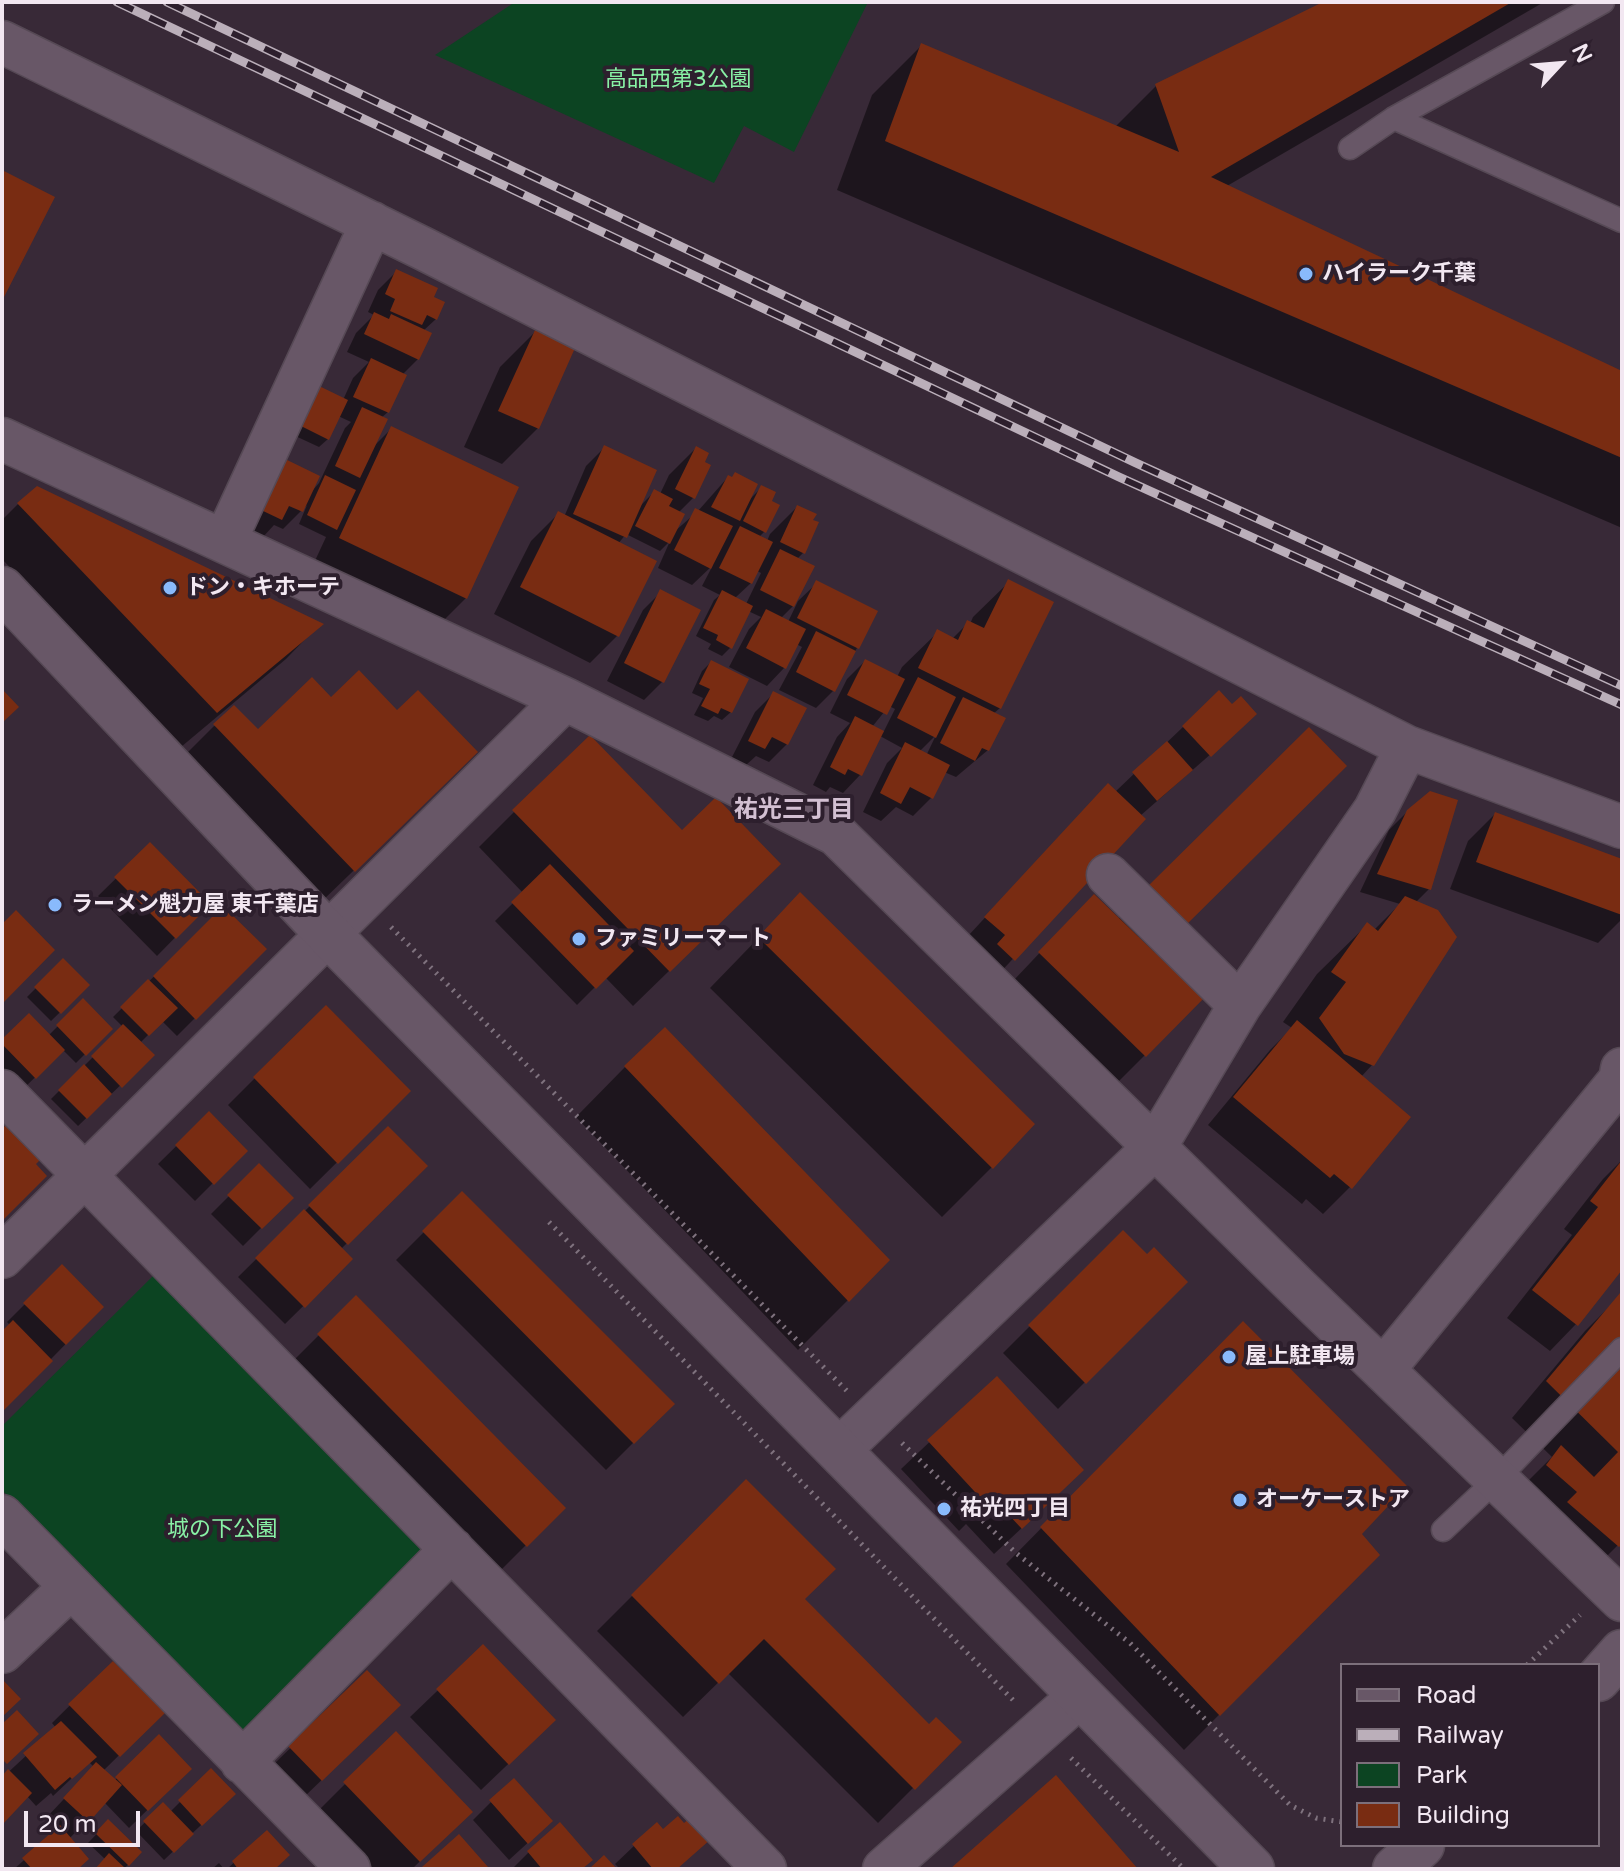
<!DOCTYPE html>
<html>
<head>
<meta charset="utf-8">
<style>
	body { margin:0 }
	#map { position:relative; width:1624px; height:1871px; overflow:hidden; background:#382937; font-family:"Varela Round",sans-serif }
	canvas { display:block }
	.frame { position:absolute; inset:0; border:4px solid #f2e7f1; pointer-events:none }
	.legend { position:absolute; left:1340px; top:1663px; width:260px; height:184px; box-sizing:border-box; background:#2d1f2d; border:2px solid #7c6f7b; margin:0; padding:10px 14px; list-style:none; font-size:24px; color:#f2e7f1 }
	.legend li { display:flex; align-items:center; gap:16px; height:40px }
	.legend b { width:40px; border:2px solid #7c6f7b }
	.north { position:absolute; left:1520px; top:24px; width:80px; height:80px; -webkit-text-stroke:6px #2d1f2d; paint-order:stroke; rotate:64deg; font-size:22px; font-weight:700; line-height:32px; text-align:center; color:#f2e7f1 }
	.north::after { content:''; display:block; margin:auto; width:28px; height:36px; background:#f2e7f1; clip-path:polygon(50% 0,100% 100%,50% 72%,0 100%) }
	.scale { position:absolute; left:24px; top:1811px; width:116px; height:36px; box-sizing:border-box; border:4px solid #f2e7f1; border-top:0; padding-left:10px; font-size:24px; line-height:28px; white-space:nowrap; color:#f2e7f1; -webkit-text-stroke:6px #2d1f2d; paint-order:stroke }
</style>
</head>
<body>
<div id="map">
<canvas width="1624" height="1871"></canvas>
<div class="frame"></div>
<ul class="legend">
<li><b style="height:10px;background:#685767"></b>Road</li>
<li><b style="height:10px;background:#bbafba"></b>Railway</li>
<li><b style="height:22px;background:#0c4422"></b>Park</li>
<li><b style="height:22px;background:#792c12"></b>Building</li>
</ul>
<div class="north">N</div>
<div class="scale">20 m</div>
</div>
<script>
const ctx = document.querySelector('canvas').getContext('2d');
ctx.lineJoin = 'round';
function fill(path, color) { ctx.fillStyle = color; ctx.fill(path, 'evenodd'); }
const toPath = rows => new Path2D(rows.map(r => 'M' + r).join(''));
function stroke(path, color, width, dash) { ctx.strokeStyle = color; ctx.lineWidth = width; ctx.lineCap = dash ? 'butt' : 'round'; ctx.setLineDash(dash || []); ctx.stroke(path); }
function drawText(font, color, halo, rows, align = 'center') {
  ctx.font = font + ' "Varela Round","Noto Sans JP",sans-serif'; ctx.lineWidth = 8; ctx.setLineDash([]); ctx.textBaseline = 'middle'; ctx.strokeStyle = halo; ctx.fillStyle = color; for (const [text, x, y, turn = 0] of rows) {
    ctx.save(); ctx.translate(x, y); ctx.rotate((+turn || 0) * Math.PI / 180); ctx.textAlign = isNaN(turn) ? turn : align; if (halo) ctx.strokeText(text, 0, 0); ctx.fillText(text, 0, 0); ctx.restore();
  }
}
fill(toPath([
	[515,2,868,2,794,152,744,126,714,183,435,55],
	[155,1274,426,1550,241,1740,2,1490,2,1426]
]), '#0c4422');
fill(toPath([
	[1328,2,1544,2,1227,186,1622,374,1622,528,837,190,872,95,922,45,1115,127,1157,85],
	[396,272,431,298,436,319,423,331,418,359,402,375,388,412,381,418,374,446,391,429,466,598,439,625,313,565,326,537,299,524,307,505,283,529,274,525,263,537,243,527,266,479,312,491,319,483,345,428,351,422,338,416,328,439,319,447,291,434,309,396,343,400,353,378,369,362,347,352,356,333,374,315,368,312,378,290],
	[535,332,538,428,502,464,464,447,500,367],
	[604,448,639,507,654,492,660,494,669,475,696,448,693,498,678,513,675,531,698,511,728,477,749,500,762,487,764,532,759,537,767,541,770,534,797,507,803,553,797,559,794,605,781,618,788,622,798,601,817,583,857,648,834,690,816,708,779,690,802,647,796,644,784,668,767,686,729,667,749,629,761,617,748,611,730,648,722,656,708,649,711,644,696,636,714,600,720,595,702,586,713,565,692,585,658,568,670,541,660,551,626,534,618,544,617,636,590,663,494,614,531,541,558,514,564,517,586,466],
	[757,571,761,573,746,604,735,598,751,583],
	[18,504,320,624,286,659,181,747,2,559,2,520],
	[1009,582,1000,708,993,714,988,750,956,777,944,772,931,798,913,816,896,807,881,821,863,812,887,763,902,748,880,736,860,775,843,793,830,787,826,792,813,785,837,737,850,723,830,713,847,679,865,661,897,677,902,667,938,632,952,639,968,623,970,624,973,617],
	[889,706,895,709,883,733,872,727],
	[936,735,926,756,919,752],
	[661,592,662,682,644,700,607,681,643,610],
	[711,662,731,712,722,720,714,716,708,721,694,715,703,698,692,693,702,671],
	[773,694,787,744,769,762,756,756,745,766,731,759,755,712],
	[331,700,440,787,318,905,179,761,214,726,258,732],
	[1183,727,1236,732,1140,816,1143,819,996,977,968,936,1090,804,1115,792],
	[1309,730,1344,766,1154,954,1169,969,1145,1055,1118,1082,1013,981,1067,924,1118,919],
	[1408,811,1429,889,1415,903,1372,1065,1361,1077,1350,1187,1323,1214,1306,1199,1302,1204,1208,1125,1270,1050,1292,1028,1283,1022,1317,974,1367,925,1374,930,1400,904,1360,892,1389,830],
	[514,812,743,899,633,1006,605,977,577,1005,495,921,523,893,479,847],
	[1495,814,1622,861,1622,919,1598,943,1450,889,1468,841],
	[150,845,208,904,157,956,98,896],
	[800,895,992,1167,942,1217,710,988],
	[223,908,264,949,177,1036,162,1021,140,1043,152,1055,78,1126,51,1099,123,1027,113,1017],
	[63,961,88,985,51,1021,27,997],
	[83,1001,110,1029,76,1063,63,1050,17,1095,2,1080,2,1042,48,1036],
	[326,1007,409,1091,310,1189,228,1105],
	[625,1067,888,1260,798,1350,576,1117],
	[209,1114,245,1151,195,1201,158,1164],
	[388,1129,425,1166,341,1249,351,1259,285,1324,238,1277],
	[1622,1160,1622,1267,1576,1324,1550,1351,1507,1318,1572,1235,1564,1229,1603,1179],
	[259,1166,291,1198,243,1246,211,1214],
	[462,1194,672,1404,606,1470,396,1260],
	[1123,1233,1147,1257,1185,1282,1058,1409,1003,1353],
	[62,1267,102,1307,2,1409,2,1334,10,1325,7,1322],
	[1620,1296,1622,1541,1582,1581,1526,1483,1552,1457,1512,1418,1585,1331],
	[356,1298,563,1508,499,1572,292,1362],
	[1243,1323,1359,1534,1378,1555,1184,1750,1006,1564],
	[997,1378,1055,1497,994,1554,966,1524,959,1531,901,1469],
	[746,1482,802,1599,929,1727,959,1742,878,1823,728,1673,683,1717,597,1631],
	[483,1647,526,1747,481,1790,410,1717],
	[113,1663,162,1713,103,1771,114,1781,159,1737,189,1769,129,1828,104,1802,69,1839,77,1869,14,1869,59,1829,47,1817,94,1767,89,1762,53,1796,51,1793,36,1806,27,1796,2,1822,2,1778,56,1728,52,1723],
	[367,1673,381,1723,303,1798,272,1766],
	[211,1771,234,1794,164,1860,136,1831,163,1805,170,1812],
	[345,1784,443,1839,412,1869,374,1869,318,1811],
	[491,1802,532,1839,509,1860,473,1820],
	[108,1822,139,1853,124,1869,96,1869,106,1860,88,1843],
	[559,1825,581,1869,512,1869,528,1853],
	[656,1825,676,1869,620,1869,615,1864],
	[267,1832,273,1869,227,1869],
	[219,1863,224,1869,212,1869]
]), '#0007');
fill(toPath([
	[1323,2,1512,2,1211,177,1622,371,1622,458,885,141,921,43,1179,152,1155,84],
	[2,170,55,197,2,301],
	[396,269,438,288,434,297,445,302,437,320,427,315,422,325,390,311,395,299,385,294],
	[374,312,389,319,391,314,432,333,419,360,364,334],
	[535,330,575,348,539,429,498,411],
	[371,358,407,375,389,413,353,397],
	[317,385,348,400,329,440,299,425],
	[362,407,388,419,360,478,335,466],
	[391,426,519,487,467,599,339,538],
	[604,445,657,470,627,538,573,514],
	[696,446,709,453,705,462,711,465,695,499,675,489],
	[283,458,320,476,303,512,289,506,282,520,259,509],
	[735,472,758,484,740,521,711,507,728,475,732,477],
	[325,475,356,490,337,530,307,515],
	[761,485,776,492,772,501,780,505,766,533,743,521],
	[37,486,324,624,217,713,17,503],
	[654,489,673,499,669,506,685,514,670,544,635,526],
	[797,505,817,514,813,520,819,522,805,554,780,542],
	[695,508,733,526,711,569,674,550],
	[558,511,657,561,619,637,520,587],
	[740,526,773,542,752,584,719,568],
	[780,549,815,566,794,607,760,590],
	[1008,579,1054,602,1001,709,918,668,937,629,958,640,967,620,984,628],
	[816,580,878,611,859,649,797,618],
	[660,589,701,610,664,683,624,663],
	[722,590,753,606,732,649,716,640,718,635,703,628],
	[766,609,806,629,786,669,746,648],
	[816,631,856,651,835,692,796,672],
	[865,659,905,679,887,715,847,695],
	[711,660,749,679,732,713,721,708,718,714,701,706,710,689,699,684],
	[359,670,397,710,418,690,478,752,355,872,213,724,234,705,258,729,312,677,331,697],
	[918,677,956,697,936,738,897,718],
	[2,689,19,707,2,723],
	[1219,690,1232,704,1241,696,1257,714,1211,757,1182,726],
	[773,691,807,708,788,745,772,737,765,749,748,741],
	[963,697,1006,718,989,751,982,748,975,761,940,743],
	[855,716,884,731,862,776,848,769,845,775,830,767],
	[1309,727,1347,766,1181,930,1143,891],
	[590,735,682,830,716,797,781,864,670,972,512,810],
	[1167,741,1193,770,1157,801,1132,772],
	[905,742,950,765,933,799,910,787,901,804,880,793],
	[1108,783,1146,819,1015,961,997,944,1005,935,984,917],
	[1430,791,1458,800,1431,890,1377,874,1407,810],
	[1495,812,1622,859,1622,915,1476,862],
	[150,842,211,904,176,939,114,877],
	[550,864,634,951,596,989,511,902],
	[800,892,1035,1124,993,1169,758,937],
	[1094,894,1169,966,1174,961,1208,994,1146,1057,1038,952],
	[1405,896,1438,910,1457,937,1374,1066,1344,1054,1319,1018,1346,982,1331,972,1367,922,1378,931],
	[223,906,267,949,196,1020,153,976],
	[16,910,55,950,2,1004,2,924],
	[63,958,90,985,61,1014,34,987],
	[148,979,178,1008,149,1036,120,1007],
	[83,998,113,1029,86,1056,56,1025],
	[326,1005,411,1091,338,1164,253,1077],
	[29,1013,65,1050,36,1079,2,1044,2,1039],
	[1297,1020,1411,1117,1352,1189,1334,1174,1330,1178,1233,1097],
	[123,1024,155,1055,122,1088,91,1056],
	[665,1027,890,1260,849,1302,624,1066],
	[84,1064,112,1094,87,1119,58,1090],
	[209,1111,248,1151,214,1185,175,1145],
	[9,1122,44,1156,36,1164,47,1176,2,1221,2,1129],
	[388,1126,428,1166,348,1245,308,1205],
	[1622,1160,1622,1270,1578,1326,1532,1290,1598,1207,1590,1201],
	[259,1163,294,1198,262,1229,227,1195],
	[462,1191,675,1404,634,1444,422,1231],
	[304,1209,353,1259,305,1308,255,1258],
	[1123,1230,1147,1254,1154,1247,1188,1282,1086,1384,1028,1325],
	[62,1264,104,1307,66,1345,23,1303],
	[1620,1293,1622,1544,1619,1547,1567,1502,1577,1492,1546,1465,1561,1445,1594,1477,1618,1452,1546,1381],
	[356,1295,566,1508,527,1547,317,1334],
	[13,1320,53,1361,2,1412,2,1331],
	[1243,1321,1407,1486,1362,1534,1380,1555,1220,1716,1040,1527],
	[997,1376,1084,1470,1022,1529,994,1499,987,1505,927,1440],
	[746,1479,836,1569,805,1599,929,1724,936,1717,962,1742,915,1790,764,1639,719,1684,631,1595],
	[483,1644,556,1720,509,1765,436,1689],
	[113,1661,165,1713,120,1757,68,1704],
	[367,1670,401,1705,322,1781,288,1746],
	[2,1679,21,1699,2,1717],
	[17,1710,39,1734,7,1764,2,1759,2,1724],
	[61,1721,97,1757,72,1779,70,1777,55,1790,23,1753],
	[396,1731,473,1812,420,1862,343,1782],
	[159,1734,192,1769,148,1811,115,1777],
	[96,1762,122,1785,89,1822,63,1798],
	[211,1768,236,1794,202,1826,178,1800],
	[8,1769,32,1793,2,1825,2,1776],
	[1056,1775,1138,1869,950,1869],
	[514,1778,553,1821,528,1844,489,1800],
	[163,1802,194,1834,174,1853,143,1821],
	[678,1816,684,1823,691,1817,711,1839,677,1869,653,1869,632,1844,657,1822,663,1829],
	[108,1819,142,1852,129,1866,95,1833],
	[560,1822,593,1860,582,1869,542,1869,527,1851],
	[60,1825,89,1859,78,1869,32,1869,22,1858],
	[267,1830,290,1855,275,1869,238,1869,232,1861],
	[459,1834,488,1867,486,1869,424,1869,422,1867],
	[109,1853,126,1869,95,1869],
	[604,1855,617,1869,589,1869]
]), '#792c12');
const service = toPath([
	[1394,118,1622,221],
	[1350,148,1394,118,1603,2],
	[1443,1530,1496,1480,1622,1349]
]);
const minor = toPath([
	[2,42,424,249,1407,747],
	[2,439,565,699,836,834,1299,1289,1622,1600],
	[225,541,372,223],
	[1108,875,1240,1005],
	[2,1091,765,1869],
	[2,1257,565,699],
	[1383,1370,1620,1080,1622,1069],
	[839,1450,1155,1147,1240,1005,1375,810,1407,747,1622,827],
	[2,1516,349,1869],
	[2,1652,71,1587],
	[242,1762,452,1549],
	[884,1869,1081,1695]
]);
const tertiary = toPath([
	[2,589,328,934,1252,1869],
	[1598,1679,1622,1652],
	[1395,1869,1422,1845]
]);
stroke(service, '#564955', 25);
stroke(minor, '#564955', 45);
stroke(tertiary, '#564955', 47);
stroke(toPath([
	[391,927,847,1391],
	[549,1222,1013,1700],
	[902,1443,1016,1553,1130,1643,1290,1805,1316,1818,1342,1822],
	[1527,1665,1580,1615],
	[1071,1758,1184,1869]
]), '#7f727e', 5, [2, 6]);
stroke(service, '#685767', 22);
stroke(minor, '#685767', 42);
stroke(tertiary, '#685767', 44);
const rail = toPath([
	[117,2,1119,477,1622,705],
	[167,2,1136,463,1622,686]
]);
stroke(rail, '#bbafba', 9);
stroke(rail, '#2d1f2d', 6, [18]);
for (const [x, y, r, color] of [
	[1306,274,8,"#89bafc"],
	[170,588,8,"#89bafc"],
	[55,905,8,"#89bafc"],
	[579,939,8,"#89bafc"],
	[1229,1357,8,"#89bafc"],
	[1240,1500,8,"#89bafc"],
	[944,1509,8,"#89bafc"]
]) { const dot = new Path2D(); dot.arc(x, y, r, 0, 2 * Math.PI); ctx.fillStyle = color; ctx.fill(dot); stroke(dot, '#2d1f2d', 3); }
drawText('22px', '#88f1a5', '#2d1f2d', [
	["高品西第3公園",678,80],
	["城の下公園",222,1530]
]);
drawText('bold 22px', '#f2e7f1', '#2d1f2d', [
	["ハイラーク千葉",1322,274],
	["ドン・キホーテ",186,588],
	["ラーメン魁力屋 東千葉店",71,905],
	["ファミリーマート",595,939],
	["屋上駐車場",1245,1357],
	["オーケーストア",1256,1500],
	["祐光四丁目",960,1509]
], 'left');
drawText('bold 24px', '#d3c0d2', '#2d1f2d', [
	["祐光三丁目",794,811]
]);
</script>
</body>
</html>
